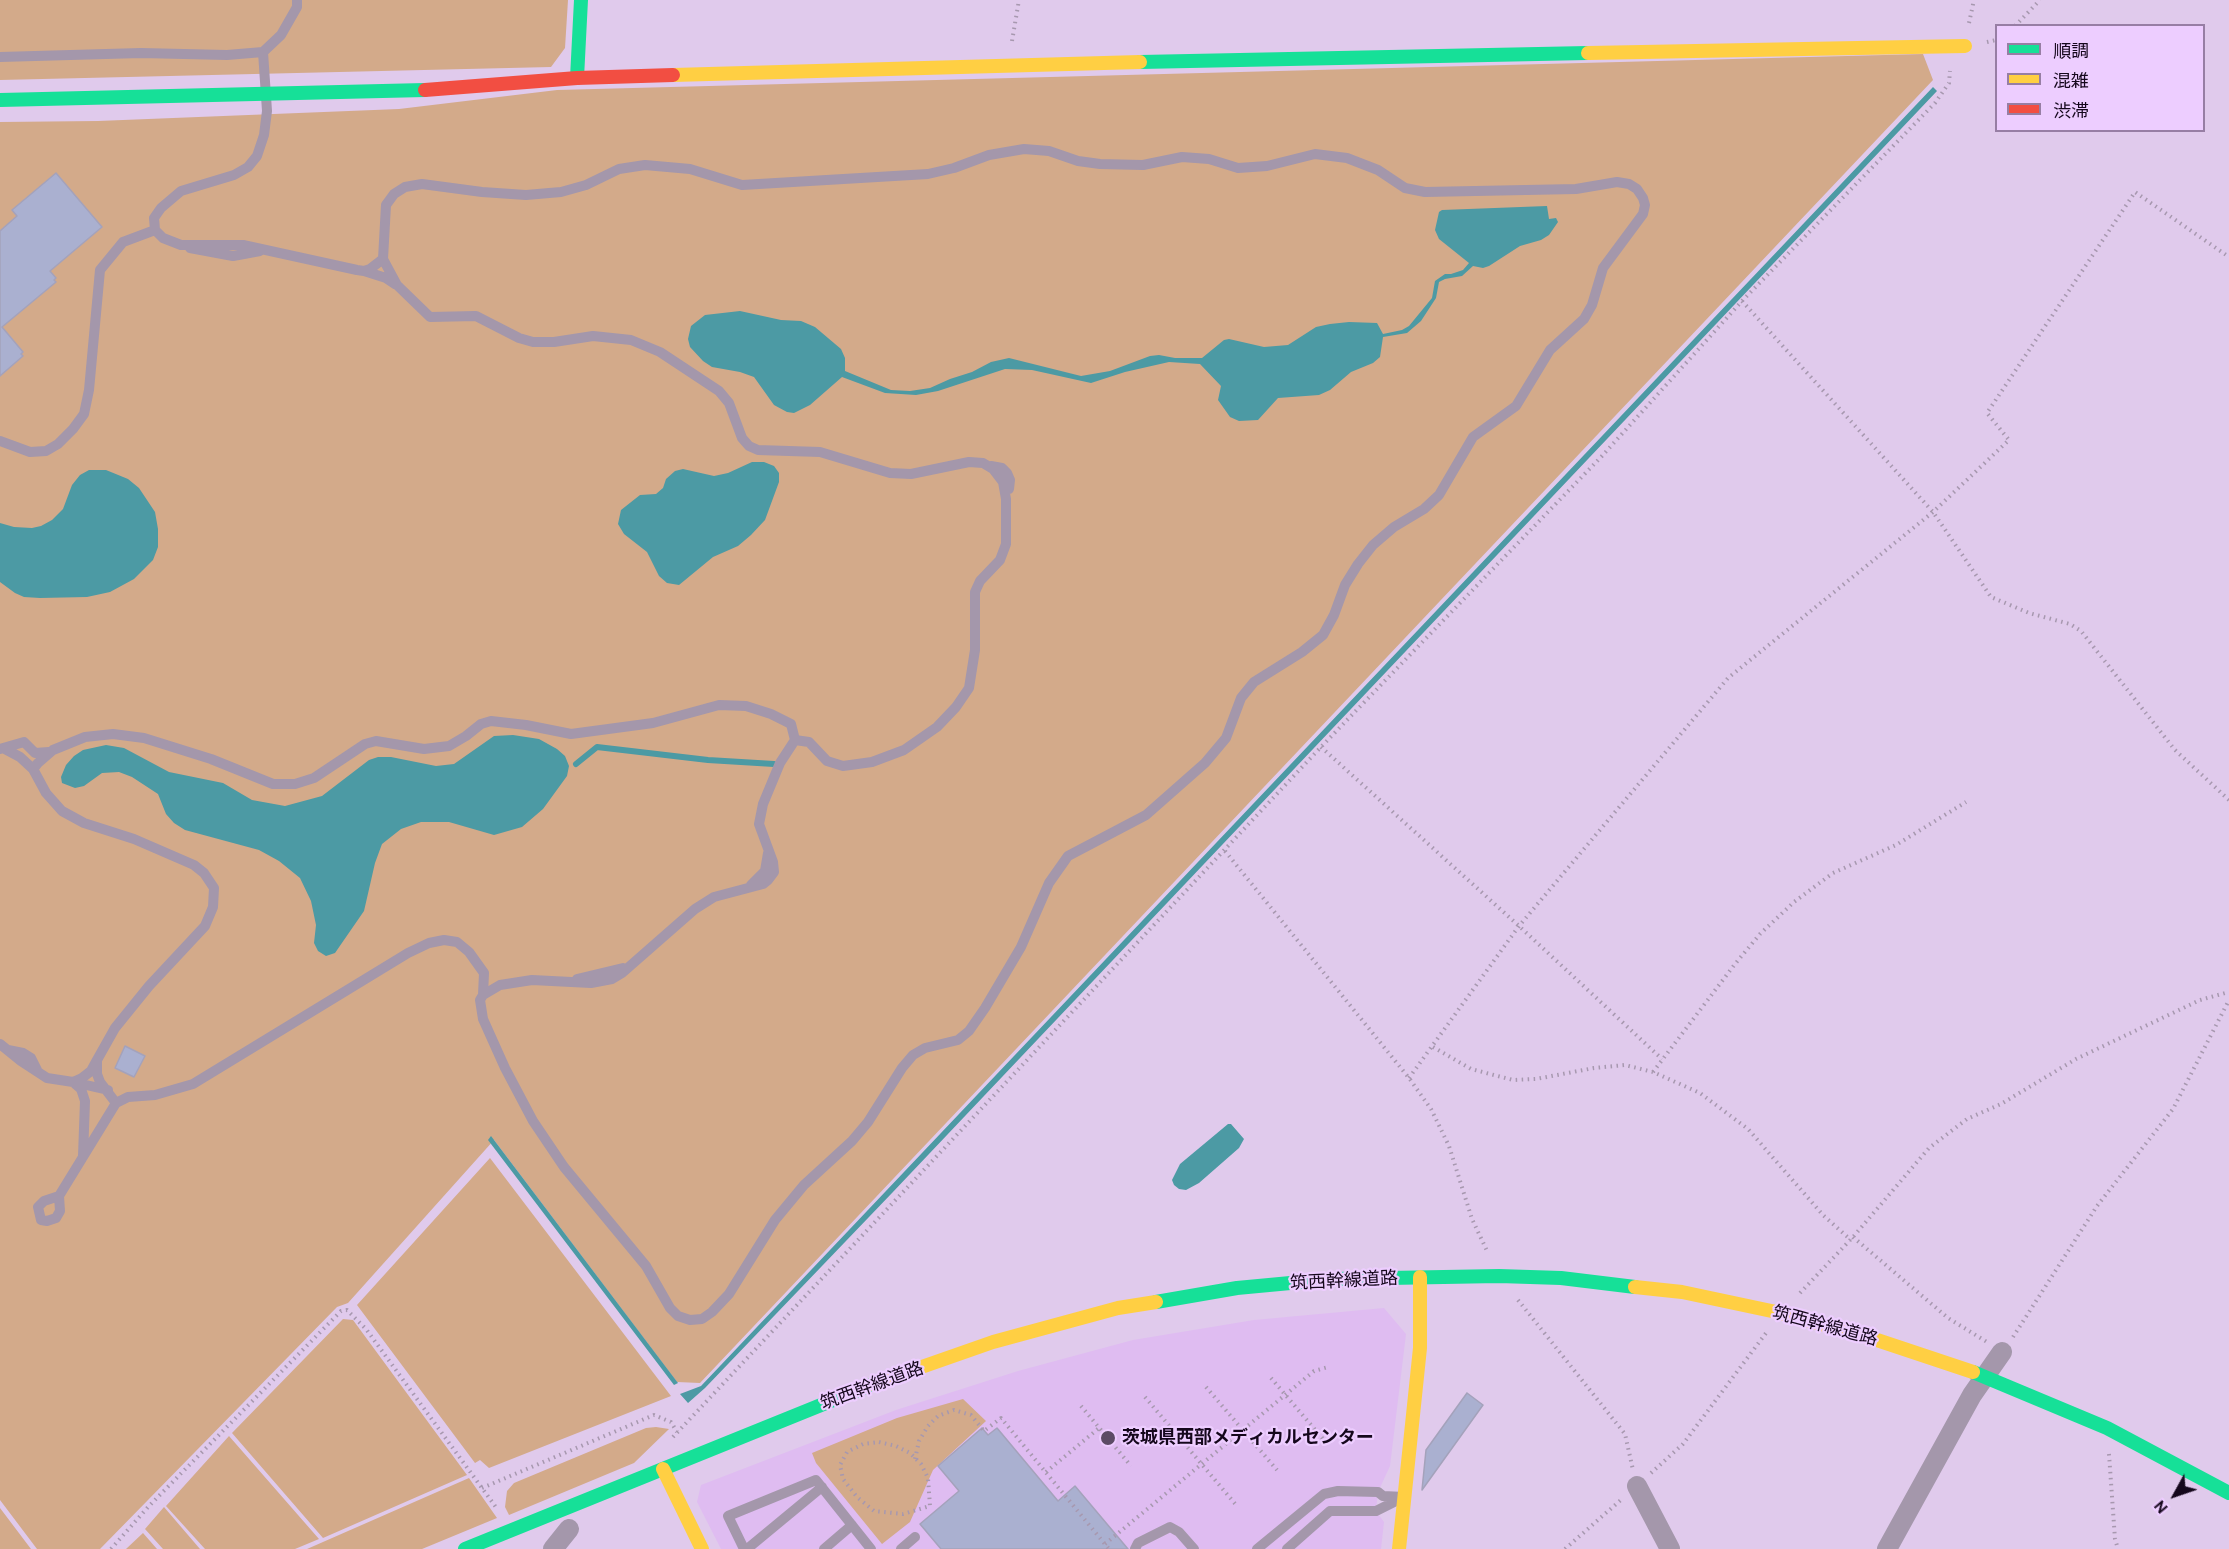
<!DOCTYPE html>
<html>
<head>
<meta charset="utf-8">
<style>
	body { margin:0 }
	#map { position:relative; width:2229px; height:1549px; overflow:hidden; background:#e0caec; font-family:Cabin,"Noto Sans JP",sans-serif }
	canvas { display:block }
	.legend { position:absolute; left:1995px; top:24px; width:210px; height:108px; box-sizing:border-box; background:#edcdff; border:2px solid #977ea4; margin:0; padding:8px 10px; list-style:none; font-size:18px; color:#15071c }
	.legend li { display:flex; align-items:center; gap:12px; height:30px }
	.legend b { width:30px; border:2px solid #977ea4 }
	.north { position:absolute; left:2145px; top:1465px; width:60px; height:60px; -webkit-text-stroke:4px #edcdff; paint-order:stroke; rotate:230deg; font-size:16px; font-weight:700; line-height:24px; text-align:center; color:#15071c }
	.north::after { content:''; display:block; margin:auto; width:21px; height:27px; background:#15071c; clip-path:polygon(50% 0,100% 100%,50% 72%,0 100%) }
</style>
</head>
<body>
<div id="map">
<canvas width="2229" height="1549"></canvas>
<ul class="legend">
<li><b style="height:8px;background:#16e098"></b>順調</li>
<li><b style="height:8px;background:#ffcf43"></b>混雑</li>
<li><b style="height:8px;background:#f24e42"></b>渋滞</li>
</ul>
<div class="north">N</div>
</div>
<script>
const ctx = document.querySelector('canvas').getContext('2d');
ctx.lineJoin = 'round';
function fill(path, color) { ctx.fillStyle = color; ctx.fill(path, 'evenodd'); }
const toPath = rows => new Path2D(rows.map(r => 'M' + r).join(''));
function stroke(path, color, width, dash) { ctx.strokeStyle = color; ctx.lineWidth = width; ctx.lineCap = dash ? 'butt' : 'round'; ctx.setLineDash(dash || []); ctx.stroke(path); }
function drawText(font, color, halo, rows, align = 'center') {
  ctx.font = font + ' Cabin,"Noto Sans JP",sans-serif'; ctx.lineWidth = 4.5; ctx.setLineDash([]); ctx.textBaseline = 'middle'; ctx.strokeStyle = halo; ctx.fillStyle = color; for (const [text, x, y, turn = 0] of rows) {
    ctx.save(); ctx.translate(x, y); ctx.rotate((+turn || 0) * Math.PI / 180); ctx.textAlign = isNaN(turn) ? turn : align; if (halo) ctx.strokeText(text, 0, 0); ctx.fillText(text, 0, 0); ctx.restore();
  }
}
fill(toPath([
	[1384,1308,1406,1334,1390,1466,1378,1492,1376,1511,1384,1522,1381,1549,721,1549,697,1502,701,1485,896,1410,1018,1371,1133,1340,1254,1320]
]), '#dfbcf1');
fill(toPath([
	[0,0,568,0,565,48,551,67,0,80],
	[1923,54,1933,80,700,1383,677,1382,494,1140,348,1303,337,1307,100,1549,37,1549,0,1500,0,122,98,121,399,109,557,90],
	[490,1158,671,1396,489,1468,480,1460,475,1463,357,1305],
	[343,1319,353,1320,467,1475,323,1538,232,1433],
	[963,1399,986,1421,933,1470,910,1522,882,1544,816,1463,812,1453,897,1418],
	[656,1427,669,1429,634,1463,509,1515,505,1507,507,1491,514,1483,646,1428],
	[229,1436,319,1539,295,1549,205,1549,166,1506],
	[469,1478,497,1518,422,1549,307,1549],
	[164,1507,200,1549,163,1549,145,1529],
	[0,1508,31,1549,0,1549],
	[143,1533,157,1549,126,1549]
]), '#d3aa8a');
fill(toPath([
	[1933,87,1937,91,892,1193,705,1388,688,1403,680,1394,701,1386],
	[1547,206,1549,219,1556,218,1558,222,1549,235,1541,240,1520,246,1489,266,1483,268,1473,266,1462,276,1445,279,1439,282,1436,298,1421,321,1407,333,1383,337,1380,357,1373,363,1351,372,1330,390,1319,395,1278,398,1258,420,1239,421,1230,417,1218,400,1221,386,1200,364,1169,362,1125,372,1091,383,1032,370,1005,369,938,391,916,395,885,393,842,377,810,405,794,413,787,412,774,405,754,377,740,372,712,367,703,361,690,347,688,339,691,326,705,315,740,311,781,320,801,321,815,327,841,349,845,358,845,371,891,390,910,391,930,388,950,379,972,372,991,362,1009,358,1081,376,1110,371,1150,356,1159,355,1175,358,1202,358,1224,340,1229,339,1264,347,1288,345,1316,327,1330,324,1349,322,1377,323,1383,334,1402,330,1409,326,1432,298,1435,281,1445,274,1451,274,1463,270,1469,263,1439,239,1435,230,1439,212,1442,210],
	[752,462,764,462,774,466,779,473,779,482,765,520,751,535,738,546,713,557,679,585,667,583,659,576,647,552,624,534,618,524,621,510,640,495,656,494,663,488,666,479,675,471,683,469,714,476,728,473],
	[89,470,106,470,128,479,139,488,155,512,158,529,158,547,153,560,134,579,110,592,87,597,40,598,24,597,15,593,0,582,0,523,14,527,32,528,41,526,52,520,63,509,72,485,80,475],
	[513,735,539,739,557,749,565,756,569,766,567,776,543,809,522,827,494,835,449,822,421,822,401,829,382,844,375,863,364,911,335,953,326,956,318,951,314,943,316,925,311,901,300,878,279,861,259,850,185,830,174,823,166,814,158,794,132,777,119,772,102,773,84,786,75,788,62,783,61,777,66,765,74,756,83,750,106,745,124,748,169,772,223,783,252,800,285,806,322,796,369,760,378,757,391,757,436,766,454,764,494,736],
	[1228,1124,1231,1124,1244,1139,1239,1148,1199,1183,1186,1190,1179,1189,1174,1185,1172,1180,1180,1164],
	[491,1136,678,1383,674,1385,488,1140]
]), '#4c9aa4');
stroke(toPath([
	[576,764,597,747,708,760,774,764]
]), '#4c9aa4', 6);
const building = toPath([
	[56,173,102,227,50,271,56,278,54,280,56,282,2,327,23,352,21,354,23,356,0,376,0,231,17,216,12,210,56,173],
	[125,1046,145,1056,134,1077,115,1068,125,1046],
	[1467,1393,1483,1405,1422,1490,1426,1450,1467,1393],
	[982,1428,988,1435,997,1428,1058,1501,1075,1486,1128,1549,941,1549,920,1524,959,1491,938,1466,982,1428]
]);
fill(building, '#aab0d0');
stroke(building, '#a4a2bb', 1.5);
stroke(toPath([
	[1969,23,1974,0],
	[2015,26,2040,0],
	[1012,41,1019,0],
	[1987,42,1996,40],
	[1742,301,1933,512,1991,597,2029,613,2070,624,2081,631,2175,750,2229,800],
	[1321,747,1519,926,1662,1059],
	[1225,851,1409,1078,1431,1109,1449,1146,1472,1219,1488,1253],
	[1433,1047,1471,1069,1513,1080,1536,1079,1594,1068,1625,1065,1653,1072,1700,1093,1748,1129,1823,1215,1851,1240],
	[1653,1072,1735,964,1760,934,1794,902,1833,873,1896,845,1966,802],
	[1409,1078,1519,926,1728,678,1933,512,2009,440,1987,413,2135,192,2229,257],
	[1853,1237,1948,1318,1987,1342],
	[1800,1293,1853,1237,1929,1148,1967,1119,2001,1104,2076,1059,2200,1000,2229,992],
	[1518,1300,1625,1434,1633,1470],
	[2013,1337,2097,1206,2173,1109,2229,1000],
	[1271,1378,1323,1439],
	[1206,1387,1277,1470],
	[1145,1397,1237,1506],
	[1081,1406,1131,1466],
	[673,1437,1321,747,1602,456,1742,301,1935,103,1949,83,1950,71],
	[879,1442,896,1446,910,1453,921,1464,928,1478,930,1506,903,1514,874,1511,857,1497,843,1479,840,1465,847,1452,863,1444,879,1442],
	[2109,1454,2115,1539,2118,1549],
	[915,1459,919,1441,928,1426,938,1416,954,1410,971,1415,984,1431,1001,1418,1109,1549],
	[1046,1472,1099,1428],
	[1651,1473,1683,1444,1766,1333],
	[482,1488,654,1415,671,1422,677,1432],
	[1105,1544,1314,1371,1328,1367],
	[111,1549,149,1506,341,1311,347,1310,366,1329,498,1510],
	[1565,1549,1623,1498]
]), '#a798af', 4, [1.5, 4.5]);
stroke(toPath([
	[263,52,267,111,264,135,257,156,248,167,234,175,181,191,161,208,154,218,155,230,163,238,181,245,243,245,357,270,364,271,370,269,383,259],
	[0,57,141,53,227,55,263,52,281,35,297,7,297,0],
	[190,248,233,256,260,251],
	[364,271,386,278,395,284],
	[0,441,30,452,46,451,58,444,73,429,84,414,89,390,100,270,123,242,155,230],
	[991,466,1002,468,1007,473,1010,480,1009,489],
	[0,749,24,742,35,753,49,752],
	[5,749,20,757,33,769,46,793,62,811,84,823,134,839,194,865,204,873,214,888,213,907,205,926,149,986,115,1028,97,1060,97,1074,100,1082,116,1103],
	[33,769,38,763,53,750,85,737,113,734,144,738,211,759,273,784,295,784,314,778,365,744,376,741,424,749,449,746,466,736,481,724,491,721,526,725,571,734,653,723,719,705,746,706,771,714,791,724,795,740,780,763,763,804,759,824,773,862,774,872,768,880,763,884,714,897,695,909,622,973,612,979,591,983,532,980,500,985,483,995],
	[751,885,765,871,768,853],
	[577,979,623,968],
	[0,1044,21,1061,47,1078,73,1082,81,1089,85,1101,83,1156],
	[8,1050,23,1053,31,1058,37,1070],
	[73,1082,108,1090],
	[73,1082,82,1078,91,1071,97,1060],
	[59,1196,44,1201,38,1207,41,1220,47,1221,56,1218,60,1211,59,1196,116,1103,128,1097,155,1095,193,1084,408,953,429,943,444,940,457,942,469,952,484,973,483,995,480,1000,483,1019,505,1068,533,1121,564,1167,646,1266,670,1308,678,1316,690,1320,702,1319,712,1312,729,1294,775,1220,804,1185,852,1141,868,1122,902,1068,913,1055,925,1048,958,1040,969,1031,985,1008,1021,947,1049,883,1068,856,1146,815,1205,763,1226,738,1241,698,1254,682,1302,652,1323,635,1334,615,1345,585,1358,564,1373,545,1394,527,1424,509,1439,495,1473,437,1516,406,1550,350,1584,319,1592,305,1603,268,1643,214,1645,205,1643,198,1637,189,1629,184,1617,182,1576,189,1425,192,1405,188,1378,170,1347,158,1315,154,1267,166,1238,168,1209,159,1182,157,1143,165,1100,164,1078,161,1049,151,1024,149,989,155,954,168,928,174,742,185,690,169,645,165,619,169,586,185,561,192,526,195,482,192,422,184,405,187,394,194,386,205,383,259,397,285,430,317,476,316,519,338,533,342,554,342,593,336,631,340,660,352,719,391,729,403,742,438,749,446,758,450,820,452,890,473,911,474,969,462,983,463,993,469,1003,482,1006,499,1006,544,1000,560,980,581,975,592,975,650,969,688,956,707,937,727,904,750,872,762,843,766,827,761,809,742,795,740],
	[744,1549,728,1516,816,1480,871,1549],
	[747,1549,822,1487],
	[824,1549,852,1525],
	[901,1549,915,1537],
	[1135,1549,1138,1543,1170,1527,1179,1532,1194,1549],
	[1257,1549,1324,1494,1338,1491,1378,1492,1383,1496,1404,1497],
	[1287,1549,1330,1511,1376,1511,1402,1498]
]), '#a497ab', 10);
stroke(toPath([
	[1637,1486,1670,1549],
	[553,1549,569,1529],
	[1887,1549,1972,1395,2002,1352]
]), '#a497ab', 20);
stroke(toPath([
	[1140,62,1588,53],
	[577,78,581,0],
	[0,100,425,90],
	[1156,1302,1237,1288,1333,1279,1499,1276,1561,1278,1635,1287],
	[1973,1372,2107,1428,2229,1493],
	[465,1549,873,1384]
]), '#16e098', 14);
stroke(toPath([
	[1588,53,1965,46],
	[673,75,1140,62],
	[1635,1287,1682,1292,1781,1313,1862,1335,1973,1372],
	[873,1384,993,1342,1118,1308,1156,1302],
	[663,1469,702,1549],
	[1399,1549,1420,1348,1420,1277]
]), '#ffcf43', 14);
stroke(toPath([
	[425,90,577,78,673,75]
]), '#f24e42', 14);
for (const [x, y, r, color] of [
	[1108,1438,8,"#5c4b65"]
]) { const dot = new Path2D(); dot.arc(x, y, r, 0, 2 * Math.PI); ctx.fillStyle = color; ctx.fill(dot); stroke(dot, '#edcdff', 2); }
drawText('18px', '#15071c', '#edcdff', [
	["筑西幹線道路",1344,1281,-3],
	["筑西幹線道路",1825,1326,15],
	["筑西幹線道路",872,1386,-20]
]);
drawText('bold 18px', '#15071c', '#edcdff', [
	["茨城県西部メディカルセンター",1122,1438]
], 'left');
</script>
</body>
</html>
